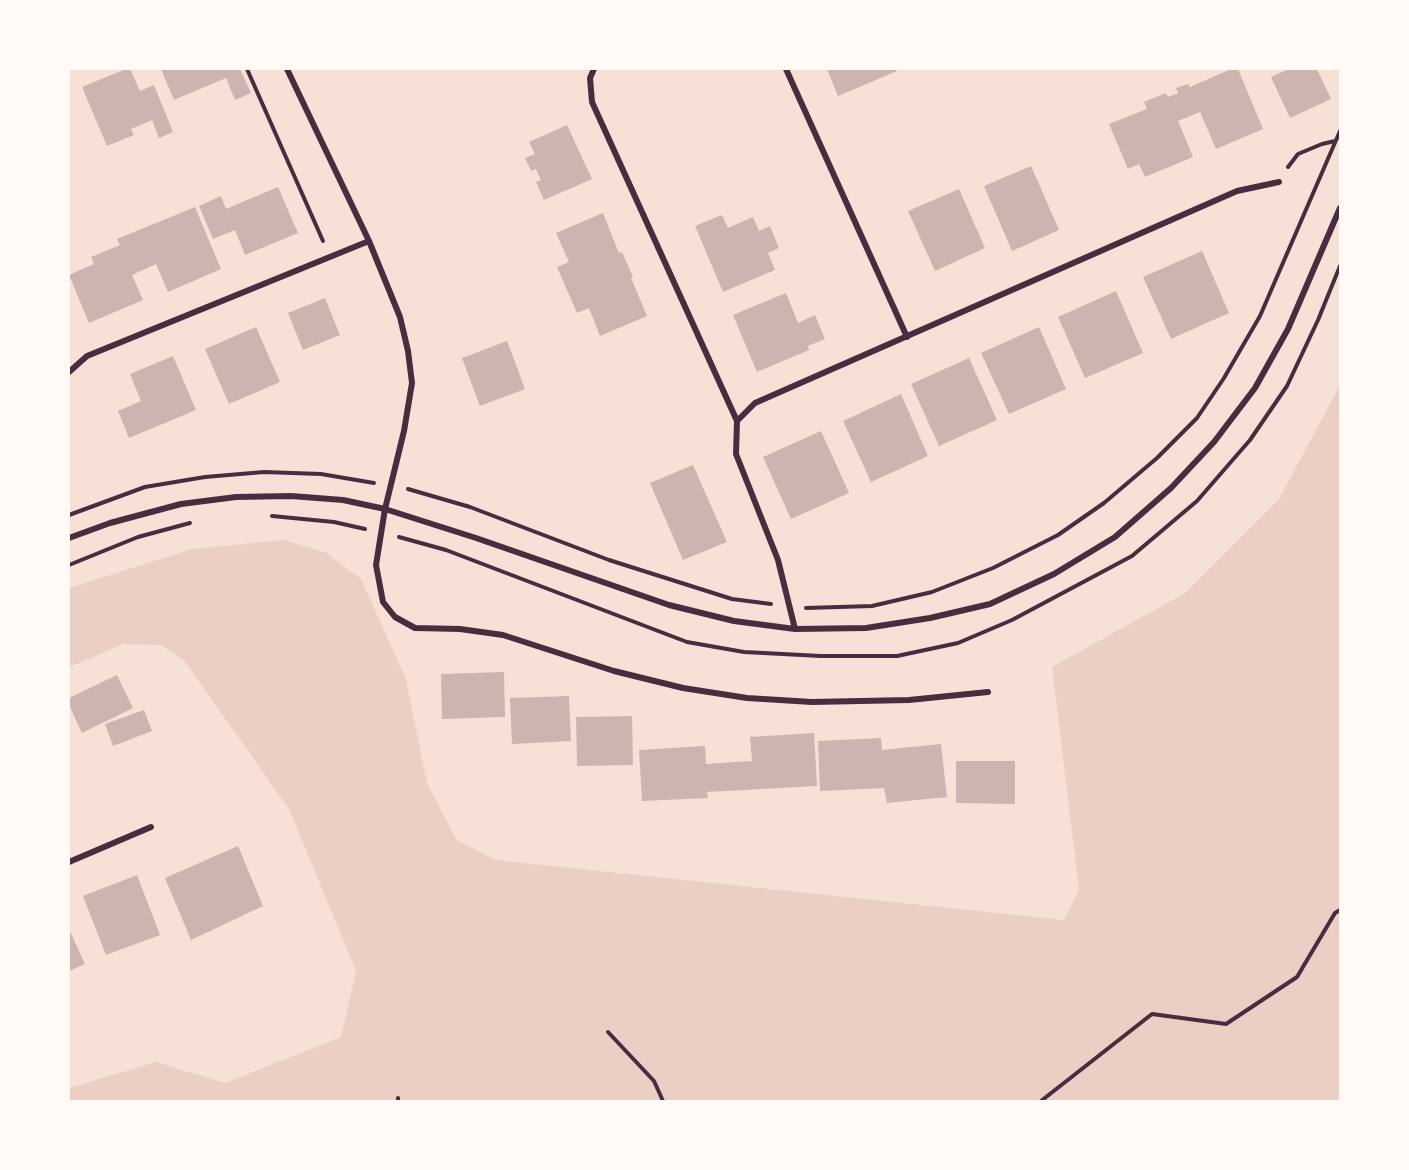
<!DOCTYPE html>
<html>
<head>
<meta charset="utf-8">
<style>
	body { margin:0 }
	#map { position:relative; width:1409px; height:1170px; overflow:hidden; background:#f7e1d7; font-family:"PT Serif",serif }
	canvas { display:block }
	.frame { position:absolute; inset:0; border:70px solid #fffaf5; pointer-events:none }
</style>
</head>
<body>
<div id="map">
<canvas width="1409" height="1170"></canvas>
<div class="frame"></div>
</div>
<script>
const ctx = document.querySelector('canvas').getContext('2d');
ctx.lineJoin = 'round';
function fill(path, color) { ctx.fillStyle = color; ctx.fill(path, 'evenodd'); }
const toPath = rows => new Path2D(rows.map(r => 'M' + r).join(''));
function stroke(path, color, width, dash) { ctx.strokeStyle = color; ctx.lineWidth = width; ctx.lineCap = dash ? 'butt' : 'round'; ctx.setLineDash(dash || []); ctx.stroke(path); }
fill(toPath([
	[1340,385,1340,1101,69,1101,69,1088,156,1062,225,1083,341,1037,356,971,289,809,183,659,160,645,124,644,69,667,69,588,192,549,283,540,325,552,361,579,406,679,427,783,456,839,495,860,1064,920,1079,890,1052,667,1185,593,1279,499]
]), '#ebcfc5');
fill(toPath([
	[126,69,130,69,140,91,154,85,173,132,159,138,152,120,131,129,134,135,107,146,82,87],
	[161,69,240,69,251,93,235,100,226,78,174,100],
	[827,69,896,69,897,71,838,96],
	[1231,69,1238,69,1263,129,1216,149,1200,112,1178,121,1193,157,1145,177,1139,164,1128,169,1109,124,1147,109,1144,102,1166,93,1168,97,1178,93,1176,88,1188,84,1190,87],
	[1289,69,1317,69,1331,99,1290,118,1271,77],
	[567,125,592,179,544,200,536,182,541,180,536,169,531,171,525,158,535,154,529,142],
	[1031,166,1059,230,1012,251,984,186],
	[278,187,298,233,245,255,235,230,213,239,199,206,221,196,226,209],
	[959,189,985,248,935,271,908,211],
	[195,207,221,269,168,292,156,264,132,275,143,300,89,323,69,275,94,264,91,257,120,245,117,239],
	[603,213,619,253,622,252,633,277,631,278,647,316,600,336,589,308,577,313,557,267,569,262,556,233],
	[722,215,728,228,753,217,759,231,770,226,779,248,768,253,775,270,723,292,695,226],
	[1202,251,1229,313,1171,339,1143,277],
	[1116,291,1143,353,1085,378,1058,317],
	[786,293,798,323,815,315,825,339,808,346,809,350,757,372,733,315],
	[325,298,340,335,303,350,288,313],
	[256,327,280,382,229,404,205,349],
	[1039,327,1066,389,1009,414,981,353],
	[507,341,525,389,480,406,462,358],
	[173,356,196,410,129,438,118,411,141,401,130,374],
	[969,358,997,420,939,446,911,384],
	[901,394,928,456,871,482,843,421],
	[821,431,849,493,791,519,763,457],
	[693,465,727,542,683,560,650,483],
	[504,672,505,717,442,719,441,674],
	[117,675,133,708,82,733,69,705,69,698],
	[569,696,571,741,512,744,510,698],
	[144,710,152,731,113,746,105,724],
	[632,716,633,765,577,766,576,717],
	[814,733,817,786,707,792,708,798,642,801,639,750,705,746,706,764,752,761,750,737],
	[881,738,882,750,941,744,947,797,887,803,884,788,820,791,818,741],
	[956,761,1015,761,1015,804,956,803],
	[238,846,263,906,191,940,165,878],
	[137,875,160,935,106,955,83,896],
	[69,929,85,964,69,971]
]), '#ccb4b1');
stroke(toPath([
	[247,69,323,241],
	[1288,167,1298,154,1322,144,1335,141],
	[408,489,470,507,609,560,732,599,771,604],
	[69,515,145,487,205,477,264,472,321,474,374,483],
	[272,516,334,522,365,529],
	[399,537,446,550,687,642,744,652,821,656,897,656,958,643,1012,620,1132,556,1197,501,1250,440,1287,386,1318,320,1340,266],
	[69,565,138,537,190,523],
	[806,608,872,606,932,592,993,568,1058,535,1104,503,1157,458,1197,418,1224,378,1260,316,1340,131],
	[608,1032,654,1081,663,1101],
	[398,1101,398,1098],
	[1041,1101,1152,1014,1226,1024,1297,977,1335,913,1340,910]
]), '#4a2c40', 4);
stroke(toPath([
	[287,69,369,241,400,317,408,351,412,383,404,431,385,509,376,565,383,602,395,617,415,628,460,629,503,635,614,671,683,688,747,698,812,702,909,700,988,692],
	[594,69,590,78,592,102,737,421],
	[786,69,907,337],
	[69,372,87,356,369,241],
	[69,538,110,523,181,504,236,497,291,496,343,500,385,509,476,538,669,605,734,621,795,629,866,628,930,618,990,604,1054,574,1115,537,1171,488,1214,442,1255,388,1288,329,1340,208],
	[795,629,778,560,736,454,737,421,755,403,1237,191,1279,182],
	[69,862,151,827]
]), '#4a2c40', 6);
</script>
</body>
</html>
